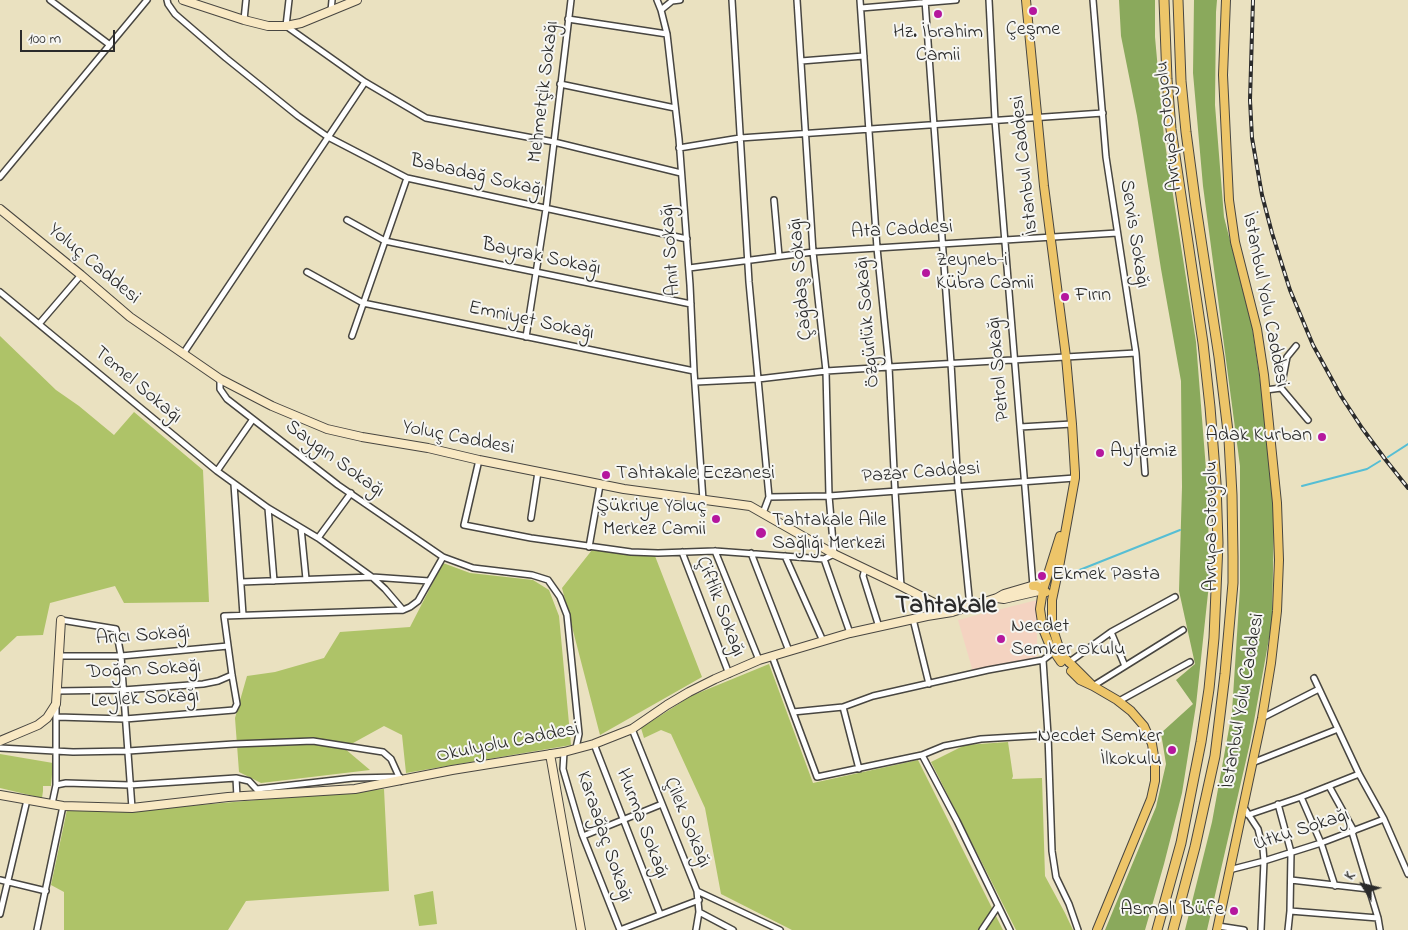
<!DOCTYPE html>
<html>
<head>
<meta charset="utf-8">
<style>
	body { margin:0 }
	#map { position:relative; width:1408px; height:930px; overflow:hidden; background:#eae1c0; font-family:"Indie Flower",sans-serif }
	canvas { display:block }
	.north { position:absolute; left:1338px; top:860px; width:50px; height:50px; -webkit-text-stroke:4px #f6f6f2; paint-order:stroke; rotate:306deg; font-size:14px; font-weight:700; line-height:20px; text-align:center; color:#2b2b2b }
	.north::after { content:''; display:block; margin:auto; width:18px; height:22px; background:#2b2b2b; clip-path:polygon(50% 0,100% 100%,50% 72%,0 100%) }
	.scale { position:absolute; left:20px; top:30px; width:95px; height:22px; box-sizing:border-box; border:2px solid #2b2b2b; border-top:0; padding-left:6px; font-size:15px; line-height:18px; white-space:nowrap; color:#2b2b2b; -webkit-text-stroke:4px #f6f6f2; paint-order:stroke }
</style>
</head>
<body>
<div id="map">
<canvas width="1408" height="930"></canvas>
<div class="north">K</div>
<div class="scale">100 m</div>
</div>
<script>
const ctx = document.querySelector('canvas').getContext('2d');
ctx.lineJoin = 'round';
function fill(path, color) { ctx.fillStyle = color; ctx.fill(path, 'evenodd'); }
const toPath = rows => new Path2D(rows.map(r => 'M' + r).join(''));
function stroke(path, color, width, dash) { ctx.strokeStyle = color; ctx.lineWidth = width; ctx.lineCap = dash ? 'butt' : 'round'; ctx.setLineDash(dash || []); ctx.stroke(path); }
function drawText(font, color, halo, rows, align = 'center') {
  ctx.font = font + ' "Indie Flower",sans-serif'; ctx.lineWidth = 4; ctx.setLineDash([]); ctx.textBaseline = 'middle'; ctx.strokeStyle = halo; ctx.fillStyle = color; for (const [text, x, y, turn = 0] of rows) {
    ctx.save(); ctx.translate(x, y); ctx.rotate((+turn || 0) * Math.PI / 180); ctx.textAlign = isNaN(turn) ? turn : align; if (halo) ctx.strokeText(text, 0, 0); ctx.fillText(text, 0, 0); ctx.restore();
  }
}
fill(toPath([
	[1037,600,1037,658,973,672,958,620]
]), '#f4d3c1');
fill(toPath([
	[0,336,56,390,79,406,114,435,134,412,203,470,209,602,124,603,115,586,50,603,43,635,17,636,0,652],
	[592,550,655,556,702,677,600,735,562,588],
	[443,563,470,573,533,580,549,590,559,616,571,745,406,773,402,735,384,726,344,748,370,770,261,783,239,772,235,718,247,676,275,672,324,658,340,632,410,627],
	[769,664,813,783,918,760,1003,930,792,930,721,894,705,808,671,734,661,730,644,738,641,728,691,696],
	[1008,742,1013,776,1012,779,1042,778,1045,876,1065,913,1073,930,1016,930,931,762,965,745],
	[0,754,53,763,51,786,43,786,43,791,42,798,0,788],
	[384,789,389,891,246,901,228,930,64,930,64,892,51,885,67,810,130,811],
	[433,891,437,924,419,926,414,895]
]), '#aec368');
fill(toPath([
	[1119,0,1155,0,1155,37,1164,137,1196,342,1208,495,1209,584,1196,705,1182,793,1164,864,1145,930,1105,930,1156,807,1166,764,1161,733,1193,704,1176,680,1195,664,1179,591,1182,487,1181,381,1161,269,1137,116,1121,36],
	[1194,0,1217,0,1216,12,1215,105,1224,217,1252,327,1263,401,1274,517,1272,622,1250,743,1207,930,1185,930,1212,822,1232,712,1240,588,1240,466,1203,186,1193,73]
]), '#8aa95c');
stroke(toPath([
	[1388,457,1408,444],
	[1302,486,1367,469,1380,461],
	[1077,571,1180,530]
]), '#56bed4', 2);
const street = toPath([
	[50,0,110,45],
	[167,0,168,4,175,14,226,58,298,116,328,137,407,178,687,239],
	[289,0,286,26,365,82,426,118,554,142,681,173],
	[657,0,661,10,667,34,679,139,690,285,694,371,703,500],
	[732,0,749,282,769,497,763,513],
	[860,0,877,248,889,367,895,491,901,586],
	[925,0,951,363,958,486,970,607],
	[989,0,995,120,1033,586],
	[1093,0,1106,157,1136,353,1145,473],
	[861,8,956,0],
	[661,10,672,1,680,0],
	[331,11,332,0],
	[568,19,667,34],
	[244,20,246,0],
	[801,61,864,56],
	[560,84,675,108],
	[679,148,740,138,1103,113],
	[0,177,147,0],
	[774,200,779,256],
	[347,220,385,241,691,304],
	[689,268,813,252,1117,233],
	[307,272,363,303,694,371],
	[0,292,217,471],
	[39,324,81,275],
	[352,336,407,178],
	[526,337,546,209,571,0],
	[183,354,365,82],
	[220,379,220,389,227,399,338,485,443,557,473,568,532,575,548,580,560,597,567,615,579,734,576,748],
	[696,382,758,379,826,371,889,367,1136,353],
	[1281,388,1287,357,1296,346],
	[1281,388,1308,420],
	[1266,390,1281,388],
	[253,419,217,471,268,508,318,538,372,577,385,589,403,610],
	[1020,427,1072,424],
	[479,460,464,525,531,538,631,552,658,553,715,551,824,559,834,554,829,496,826,371,813,252,797,0],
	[234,484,243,615],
	[769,497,829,496,1075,478],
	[268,508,274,581],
	[531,518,538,472],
	[301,528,306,579],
	[318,538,351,493],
	[589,547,600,485],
	[715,551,759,660],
	[682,552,729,674],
	[751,553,789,651],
	[785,556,823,641],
	[824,559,850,633],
	[865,569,863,576,879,627],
	[241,582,372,577,429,581],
	[913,619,929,684],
	[61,620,116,629,121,656,132,808],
	[1111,632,1125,666],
	[59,656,121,656,228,646],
	[772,656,817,777,922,755,944,746,981,739,1048,735],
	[1043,660,1048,735,1052,851,1056,877,1069,904,1078,930],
	[1068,663,1111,632,1175,597],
	[1314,678,1359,774,1384,819,1408,874],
	[1093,686,1183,630],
	[57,691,123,690,203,684,218,681,232,675],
	[1119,701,1190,662],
	[56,705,56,785],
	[843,707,859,769],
	[793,712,843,707,873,696,988,670,1043,660,1056,650],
	[57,717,125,719,234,710,237,704,232,675,224,616,403,610,410,607,418,601,443,557],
	[1262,718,1319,689],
	[632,729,697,891,699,912,696,930],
	[594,744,660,914],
	[0,748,73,752,128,751,234,744,313,741,383,752,391,759,401,781],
	[564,752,563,769,582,834,620,930],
	[922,755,957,821,1010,930],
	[1252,763,1338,729],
	[236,778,237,797],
	[1329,786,1354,831],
	[257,789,353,778,400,777],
	[1301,797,1321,843,1335,886],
	[52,804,56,785,66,783,130,785,236,778,249,781,262,795],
	[1278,804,1291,852,1290,911,1288,930],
	[1243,806,1258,829,1263,849,1264,861,1261,930],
	[1248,815,1301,797,1359,774],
	[1352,832,1378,918,1380,930],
	[583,836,662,804],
	[1229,870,1264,861,1321,843,1384,819],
	[0,880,46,891],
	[1291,880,1369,889],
	[697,891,780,930],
	[1290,911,1378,918],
	[699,912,733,930],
	[0,914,27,800],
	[1218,926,1244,930],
	[37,930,63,806],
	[620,930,699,900],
	[982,930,998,906]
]);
const secondary = toPath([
	[183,0,244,20,268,26,286,26,301,23,357,0],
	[0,209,81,275,130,317,220,379,272,406,327,429,362,437,428,448,479,460,624,489,750,506,834,554,901,586,952,612],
	[997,598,1004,599,1043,590],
	[0,741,38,725,47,718,56,704,61,620],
	[550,754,581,930],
	[0,795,63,806,132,808,228,797,355,789,452,770,564,752,594,744,632,729,667,705,689,692,715,679,759,660,850,633,927,616,952,612,997,598,1004,594,1038,584]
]);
const primary = toPath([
	[1026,0,1044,186,1066,357,1072,424,1075,473,1075,478,1059,567,1052,600,1052,626,1061,654,1093,686],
	[1060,536,1043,590,1040,609,1043,629,1050,646,1061,662],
	[1033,586,1037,586,1046,592],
	[1071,671,1080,680,1093,686,1117,700,1131,711,1144,726,1152,744,1155,762,1155,781,1151,799,1097,930],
	[1217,930,1262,718,1271,663,1277,611,1279,560,1277,503,1264,375,1257,329,1235,242,1229,200,1223,75,1226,0]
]);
const highway = toPath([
	[1157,930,1181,843,1201,742,1209,689,1214,638,1218,543,1216,483,1210,407,1203,343,1171,129,1167,79,1164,0],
	[1173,930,1195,847,1215,756,1225,674,1233,583,1233,556,1232,495,1229,440,1219,357,1196,207,1186,132,1181,81,1178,0]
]);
stroke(street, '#484641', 8);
stroke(secondary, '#484641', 10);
stroke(primary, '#484641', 10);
stroke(highway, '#484641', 11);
stroke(street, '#fff', 5);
stroke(secondary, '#f8e8c3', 8);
stroke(primary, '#edc569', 8);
stroke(highway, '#edc569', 9);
const rail = toPath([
	[1253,0,1250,100,1252,138,1262,195,1272,233,1290,290,1313,345,1341,396,1362,428,1385,459,1408,488]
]);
stroke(rail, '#2b2b2b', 4);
stroke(rail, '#f6f6f2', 2, [5.5]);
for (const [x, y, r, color] of [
	[1033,11,5,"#b5179e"],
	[938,14,5,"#b5179e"],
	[926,273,5,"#b5179e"],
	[1065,297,5,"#b5179e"],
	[1322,437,5,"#b5179e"],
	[1100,453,5,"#b5179e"],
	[606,475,5,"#b5179e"],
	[716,519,5,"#b5179e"],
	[761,533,6,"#b5179e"],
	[1042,576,5,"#b5179e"],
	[1001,639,5,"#b5179e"],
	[1172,750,5,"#b5179e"],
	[1234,911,5,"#b5179e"]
]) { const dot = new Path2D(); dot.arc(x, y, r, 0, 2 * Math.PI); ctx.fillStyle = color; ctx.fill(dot); stroke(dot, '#f6f6f2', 2); }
drawText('20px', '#2b2b2b', '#f6f6f2', [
	["Çeşme",1033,31,"center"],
	["Hz. İbrahim",938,34,"center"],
	["Camii",938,57,"center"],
	["Zeyneb-i",936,262],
	["Kübra Camii",936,285],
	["Fırın",1075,297],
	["Adak Kurban",1312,437,"right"],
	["Aytemiz",1110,453],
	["Tahtakale Eczanesi",616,475],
	["Şükriye Yoluç",706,508,"right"],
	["Merkez Camii",706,531,"right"],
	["Tahtakale Aile",772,522],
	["Sağlığı Merkezi",772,545],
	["Ekmek Pasta",1052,576],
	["Necdet",1011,628],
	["Semker Okulu",1011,651],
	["Necdet Semker",1162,738,"right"],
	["İlkokulu",1162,761,"right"],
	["Asmalı Büfe",1224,911,"right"]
], 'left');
drawText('20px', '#2b2b2b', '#f6f6f2', [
	["Mehmetçik Sokağı",545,92,-83],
	["Avrupa Otoyolu",1170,126,-96],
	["İstanbul Caddesi",1026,165,-96],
	["Babadağ Sokağı",477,177,13],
	["Ata Caddesi",902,231,-3],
	["Servis Sokağı",1133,234,81],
	["Anıt Sokağı",672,250,-94],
	["Bayrak Sokağı",541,258,12],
	["Yoluç Caddesi",93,265,40],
	["Çağdaş Sokağı",802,279,-95],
	["İstanbul Yolu Caddesi",1264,300,79],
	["Emniyet Sokağı",531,322,12],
	["Özgürlük Sokağı",869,322,-95],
	["Petrol Sokağı",1000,369,-95],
	["Temel Sokağı",137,386,40],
	["Yoluç Caddesi",458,439,11],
	["Saygın Sokağı",334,460,36],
	["Pazar Caddesi",921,474,-4],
	["Avrupa Otoyolu",1213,526,-90],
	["Çiftlik Sokağı",719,607,69],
	["Arıcı Sokağı",143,637,-4],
	["Doğan Sokağı",144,671,-3],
	["Leylek Sokağı",145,700,-3],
	["İstanbul Yolu Caddesi",1244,701,-80],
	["Okulyolu Caddesi",508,744,-11],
	["Çilek Sokağı",686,823,68],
	["Hurma Sokağı",641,824,69],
	["Utku Sokağı",1302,831,-18],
	["Karaağaç Sokağı",603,837,71]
]);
drawText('bold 25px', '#2b2b2b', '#f6f6f2', [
	["Tahtakale",946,608]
]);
</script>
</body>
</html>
